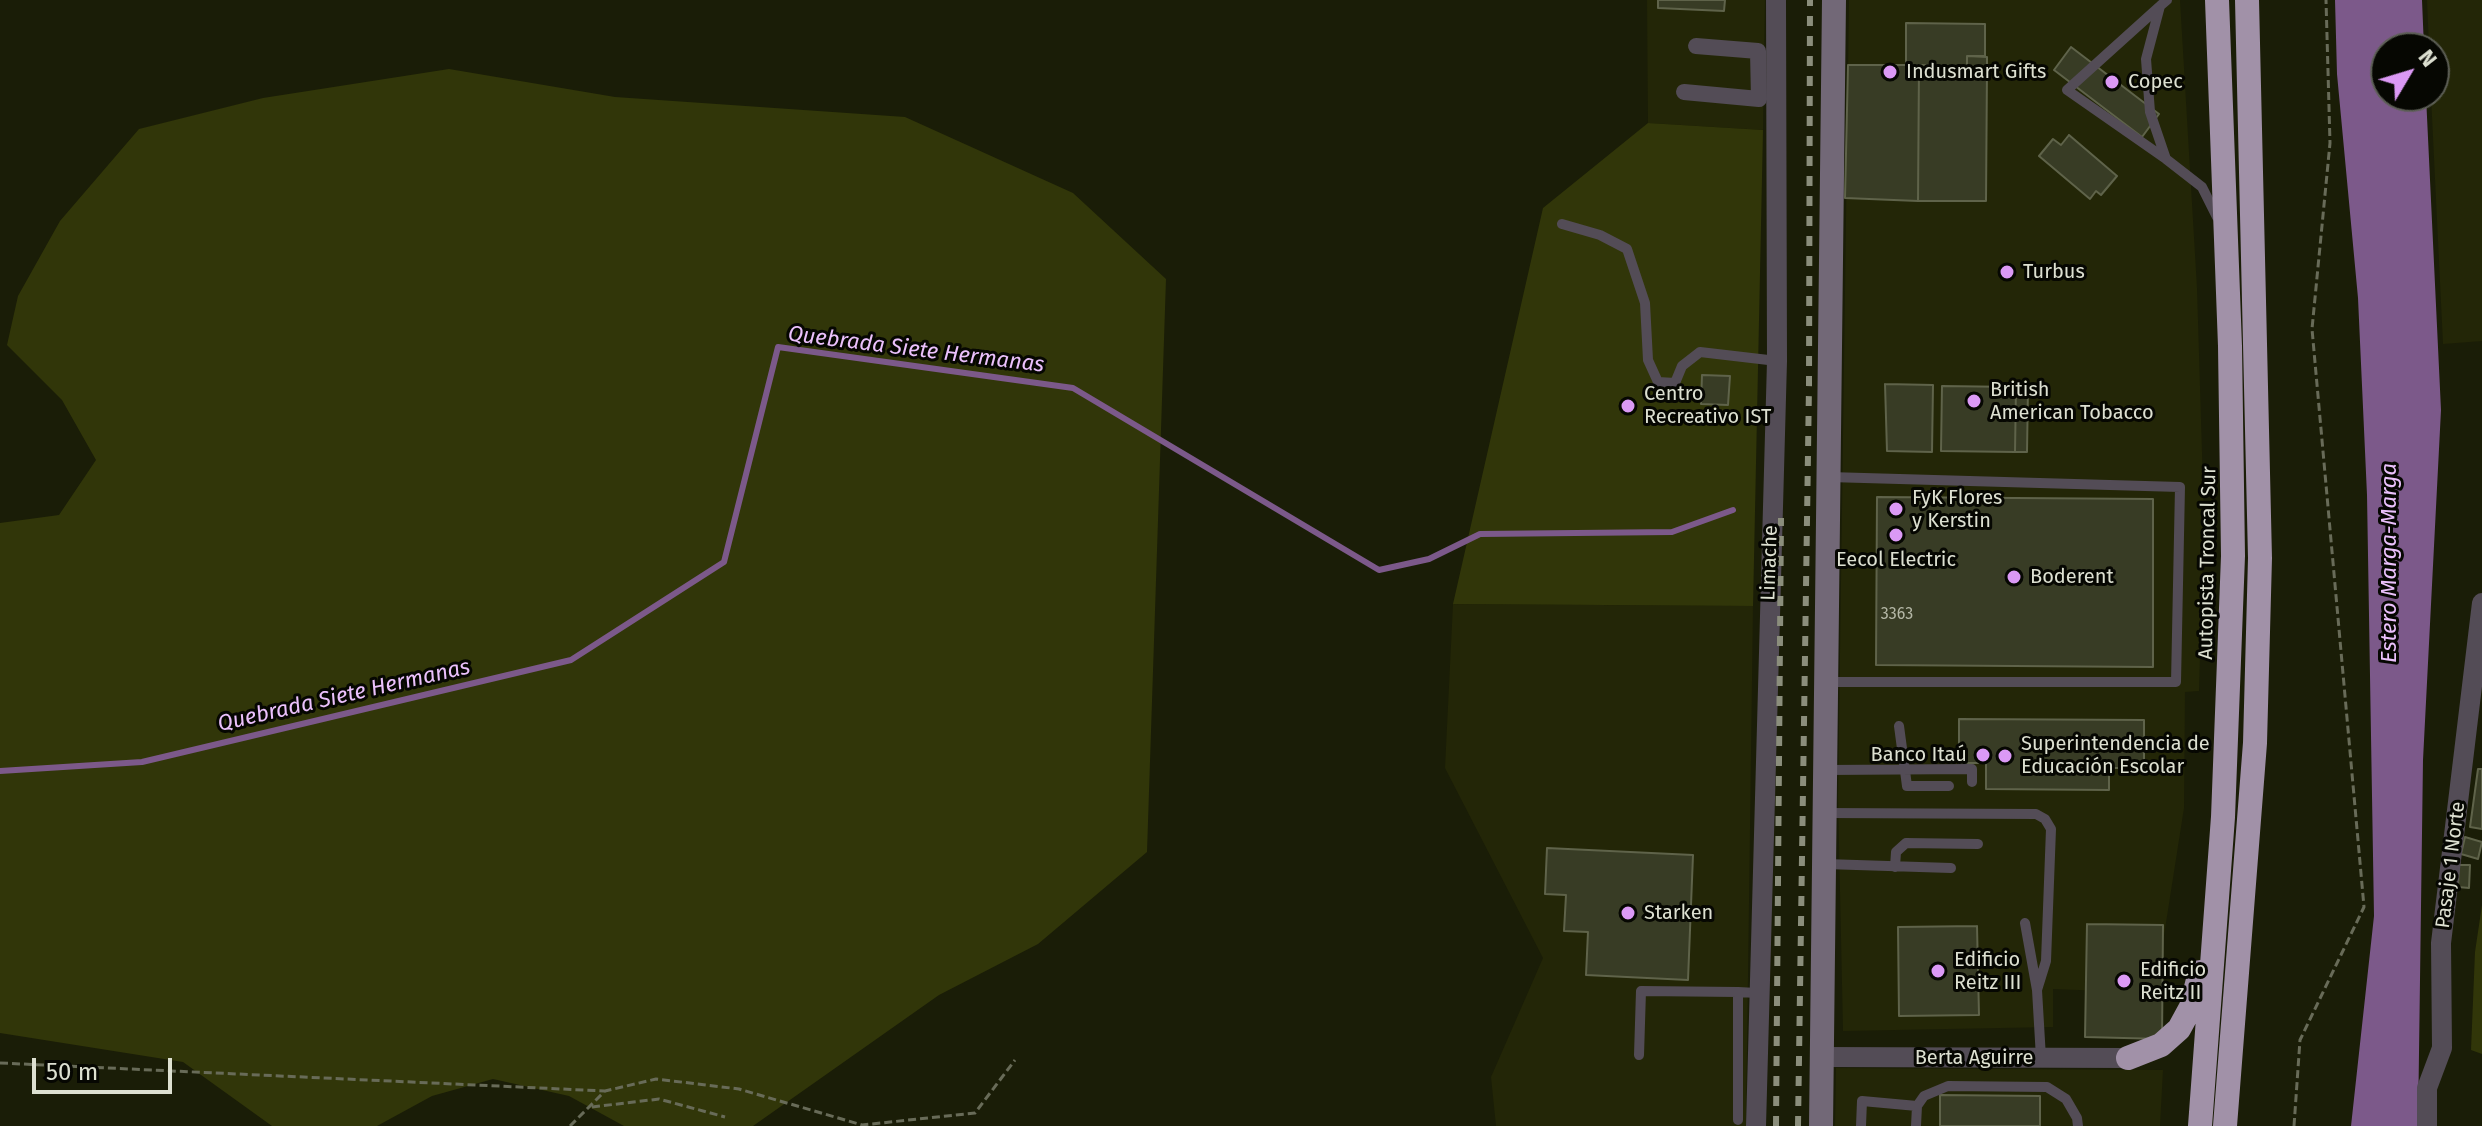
<!DOCTYPE html>
<html>
<head>
<meta charset="utf-8">
<style>
	body { margin:0 }
	#map { position:relative; width:2482px; height:1126px; overflow:hidden; background:#1a1d07; font-family:"Fira Sans",sans-serif }
	canvas { display:block }
	.north { position:absolute; left:2370px; top:32px; width:80px; height:80px; box-sizing:border-box; background:#060702; border:2px solid #5c5e55; border-radius:50%; rotate:52deg; font-size:22px; font-weight:700; line-height:32px; text-align:center; color:#dde0d1 }
	.north::after { content:''; display:block; margin:auto; width:28px; height:36px; background:#db99f5; clip-path:polygon(50% 0,100% 100%,50% 72%,0 100%) }
	.scale { position:absolute; left:32px; top:1058px; width:140px; height:36px; box-sizing:border-box; border:4px solid #dde0d1; border-top:0; padding-left:10px; font-size:24px; line-height:28px; white-space:nowrap; color:#dde0d1; -webkit-text-stroke:6px #060702; paint-order:stroke }
</style>
</head>
<body>
<div id="map">
<canvas width="2482" height="1126"></canvas>
<div class="north">N</div>
<div class="scale">50 m</div>
</div>
<script>
const ctx = document.querySelector('canvas').getContext('2d');
ctx.lineJoin = 'round';
function fill(path, color) { ctx.fillStyle = color; ctx.fill(path, 'evenodd'); }
const toPath = rows => new Path2D(rows.map(r => 'M' + r).join(''));
function stroke(path, color, width, dash) { ctx.strokeStyle = color; ctx.lineWidth = width; ctx.lineCap = dash ? 'butt' : 'round'; ctx.setLineDash(dash || []); ctx.stroke(path); }
function drawText(font, color, halo, rows, align = 'center') {
  ctx.font = font + ' "Fira Sans",sans-serif'; ctx.lineWidth = 6; ctx.setLineDash([]); ctx.textBaseline = 'middle'; ctx.strokeStyle = halo; ctx.fillStyle = color; for (const [text, x, y, turn = 0] of rows) {
    ctx.save(); ctx.translate(x, y); ctx.rotate((+turn || 0) * Math.PI / 180); ctx.textAlign = isNaN(turn) ? turn : align; if (halo) ctx.strokeText(text, 0, 0); ctx.fillText(text, 0, 0); ctx.restore();
  }
}
fill(toPath([
	[1647,0,1765,0,1763,130,1648,123],
	[1849,0,2180,0,2197,288,2204,518,2199,691,2185,692,2184,808,2155,993,2053,989,2053,1027,1843,1031,1838,798],
	[2427,0,2482,0,2482,341,2443,344,2431,96,2434,48,2429,48],
	[1453,604,1753,606,1746,1126,1496,1126,1491,1077,1543,958,1445,768],
	[1836,1068,2163,1070,2160,1126,1835,1126]
]), '#232607');
fill(toPath([
	[449,69,615,97,905,117,1073,193,1166,279,1147,852,1038,944,939,995,753,1126,624,1126,569,1096,493,1079,432,1096,377,1126,272,1126,183,1062,0,1033,0,523,59,515,96,460,62,400,7,345,18,296,60,221,139,129,263,98],
	[1648,123,1763,130,1753,606,1453,604,1543,208],
	[2482,905,2482,1054,2471,1050,2475,952]
]), '#313609');
fill(toPath([
	[2335,0,2422,0,2424,48,2386,48,2386,96,2426,96,2441,410,2423,760,2418,1126,2351,1126,2374,916,2367,495,2358,298,2337,74]
]), '#7c598a');
stroke(toPath([
	[0,771,142,762,571,660,724,562,778,347,1073,388,1379,570,1429,559,1480,534,1672,532,1733,510]
]), '#7c598a', 6);
const building = toPath([
	[1658,0,1725,0,1724,11,1658,8,1658,0],
	[1906,23,1985,24,1985,56,1967,56,1967,66,1906,65,1906,23],
	[2071,47,2159,114,2142,137,2054,70,2071,47],
	[1967,56,1987,57,1987,67,1967,66,1967,56],
	[1848,65,1919,65,1918,201,1845,198,1848,65],
	[1919,65,1987,67,1986,201,1918,201,1919,65],
	[2069,135,2117,176,2101,195,2096,191,2090,199,2039,156,2053,139,2061,145,2069,135],
	[1702,375,1730,376,1728,405,1701,404,1702,375],
	[1885,384,1933,385,1932,452,1887,451,1885,384],
	[1942,386,2016,387,2015,452,1941,451,1942,386],
	[2016,387,2028,387,2027,452,2015,452,2016,387],
	[1877,497,2153,499,2153,667,1876,665,1877,497],
	[1959,719,2144,720,2144,768,2109,768,2109,790,1986,789,1986,763,1959,763,1959,719],
	[2478,769,2482,769,2482,829,2470,827,2478,769],
	[2465,837,2482,842,2478,859,2461,854,2465,837],
	[1547,848,1693,855,1688,980,1586,975,1588,932,1564,931,1566,895,1545,894,1547,848],
	[2459,865,2470,865,2469,888,2458,887,2459,865],
	[2087,924,2163,925,2162,1039,2085,1037,2087,924],
	[1977,926,1979,1015,1899,1016,1898,927,1977,926],
	[1940,1095,2040,1096,2040,1126,1940,1126,1940,1095]
]);
fill(building, '#383c25');
stroke(building, '#5f634a', 2);
stroke(toPath([
	[0,1063,605,1091],
	[592,1107,659,1099,725,1117],
	[570,1126,605,1091,656,1079,739,1089,862,1125,975,1113,1015,1060],
	[2294,1126,2300,1040,2364,907,2312,329,2330,143,2326,0]
]), '#686b58', 3, [8, 4]);
stroke(toPath([
	[2167,0,2160,6,2146,59,2150,112,2166,159,2202,187,2217,217],
	[2159,7,2067,90,2166,159],
	[1562,224,1600,235,1627,249,1645,303,1648,360,1658,382,1675,383,1682,366,1700,352,1777,361],
	[1827,682,2176,682,2180,487,1829,477],
	[1899,726,1907,786,1949,786],
	[1827,770,1972,769,1972,782],
	[1826,813,2036,814,2045,819,2051,829,2046,961,2037,990],
	[1825,864,1951,868],
	[1895,867,1896,852,1906,843,1978,844],
	[2025,923,2037,990,2041,1058],
	[1639,1055,1641,991,1738,992],
	[1738,1120,1738,992,1757,993],
	[1861,1126,1862,1101,1917,1106],
	[1916,1126,1917,1106,1924,1096,1948,1086,2047,1087,2066,1099,2077,1118,2078,1126]
]), '#534c56', 10);
stroke(toPath([
	[1684,92,1759,99,1758,51,1696,46]
]), '#534c56', 16);
stroke(toPath([
	[1820,1057,2128,1058],
	[1756,1126,1777,361,1776,0],
	[2427,1126,2427,1088,2442,1048,2441,943,2482,603]
]), '#534c56', 20);
stroke(toPath([
	[1821,1126,1834,0]
]), '#726877', 24);
stroke(toPath([
	[2128,1058,2161,1045,2179,1029,2191,1007,2200,972],
	[2200,1126,2223,817,2233,556,2230,346,2217,0],
	[2225,1126,2255,743,2260,558,2247,0]
]), '#a191a8', 24);
stroke(toPath([
	[1776,1126,1781,518],
	[1798,1126,1809,386,1810,0]
]), '#8b8e7c', 6, [10, 10]);
for (const [x, y, r, color] of [
	[1890,72,8,"#db99f5"],
	[2112,82,8,"#db99f5"],
	[2007,272,8,"#db99f5"],
	[1974,401,8,"#db99f5"],
	[1628,406,8,"#db99f5"],
	[1896,509,8,"#db99f5"],
	[1896,535,8,"#db99f5"],
	[2014,577,8,"#db99f5"],
	[1983,755,8,"#db99f5"],
	[2005,756,8,"#db99f5"],
	[1628,913,8,"#db99f5"],
	[1938,971,8,"#db99f5"],
	[2124,981,8,"#db99f5"]
]) { const dot = new Path2D(); dot.arc(x, y, r, 0, 2 * Math.PI); ctx.fillStyle = color; ctx.fill(dot); stroke(dot, '#060702', 3); }
drawText('16px', '#b4b7a6', null, [
	["3363",1897,615]
]);
drawText('20px', '#dde0d1', '#060702', [
	["Indusmart Gifts",1906,72],
	["Copec",2128,82],
	["Turbus",2023,272],
	["British",1990,390],
	["American Tobacco",1990,413],
	["Centro",1644,394],
	["Recreativo IST",1644,417],
	["FyK Flores",1912,498],
	["y Kerstin",1912,521],
	["Eecol Electric",1896,560,"center"],
	["Boderent",2030,577],
	["Superintendencia de",2021,744],
	["Educación Escolar",2021,767],
	["Banco Itaú",1967,755,"right"],
	["Starken",1644,913],
	["Edificio",1954,960],
	["Reitz III",1954,983],
	["Edificio",2140,970],
	["Reitz II",2140,993]
], 'left');
drawText('20px', '#dde0d1', '#060702', [
	["Limache",1770,563,-88],
	["Autopista Troncal Sur",2208,563,-89],
	["Pasaje 1 Norte",2451,865,-83],
	["Berta Aguirre",1974,1058]
]);
drawText('italic 22px', '#ebc1fc', '#060702', [
	["Quebrada Siete Hermanas",916,350,7],
	["Estero Marga-Marga",2390,563,-90],
	["Quebrada Siete Hermanas",344,696,-13]
]);
</script>
</body>
</html>
